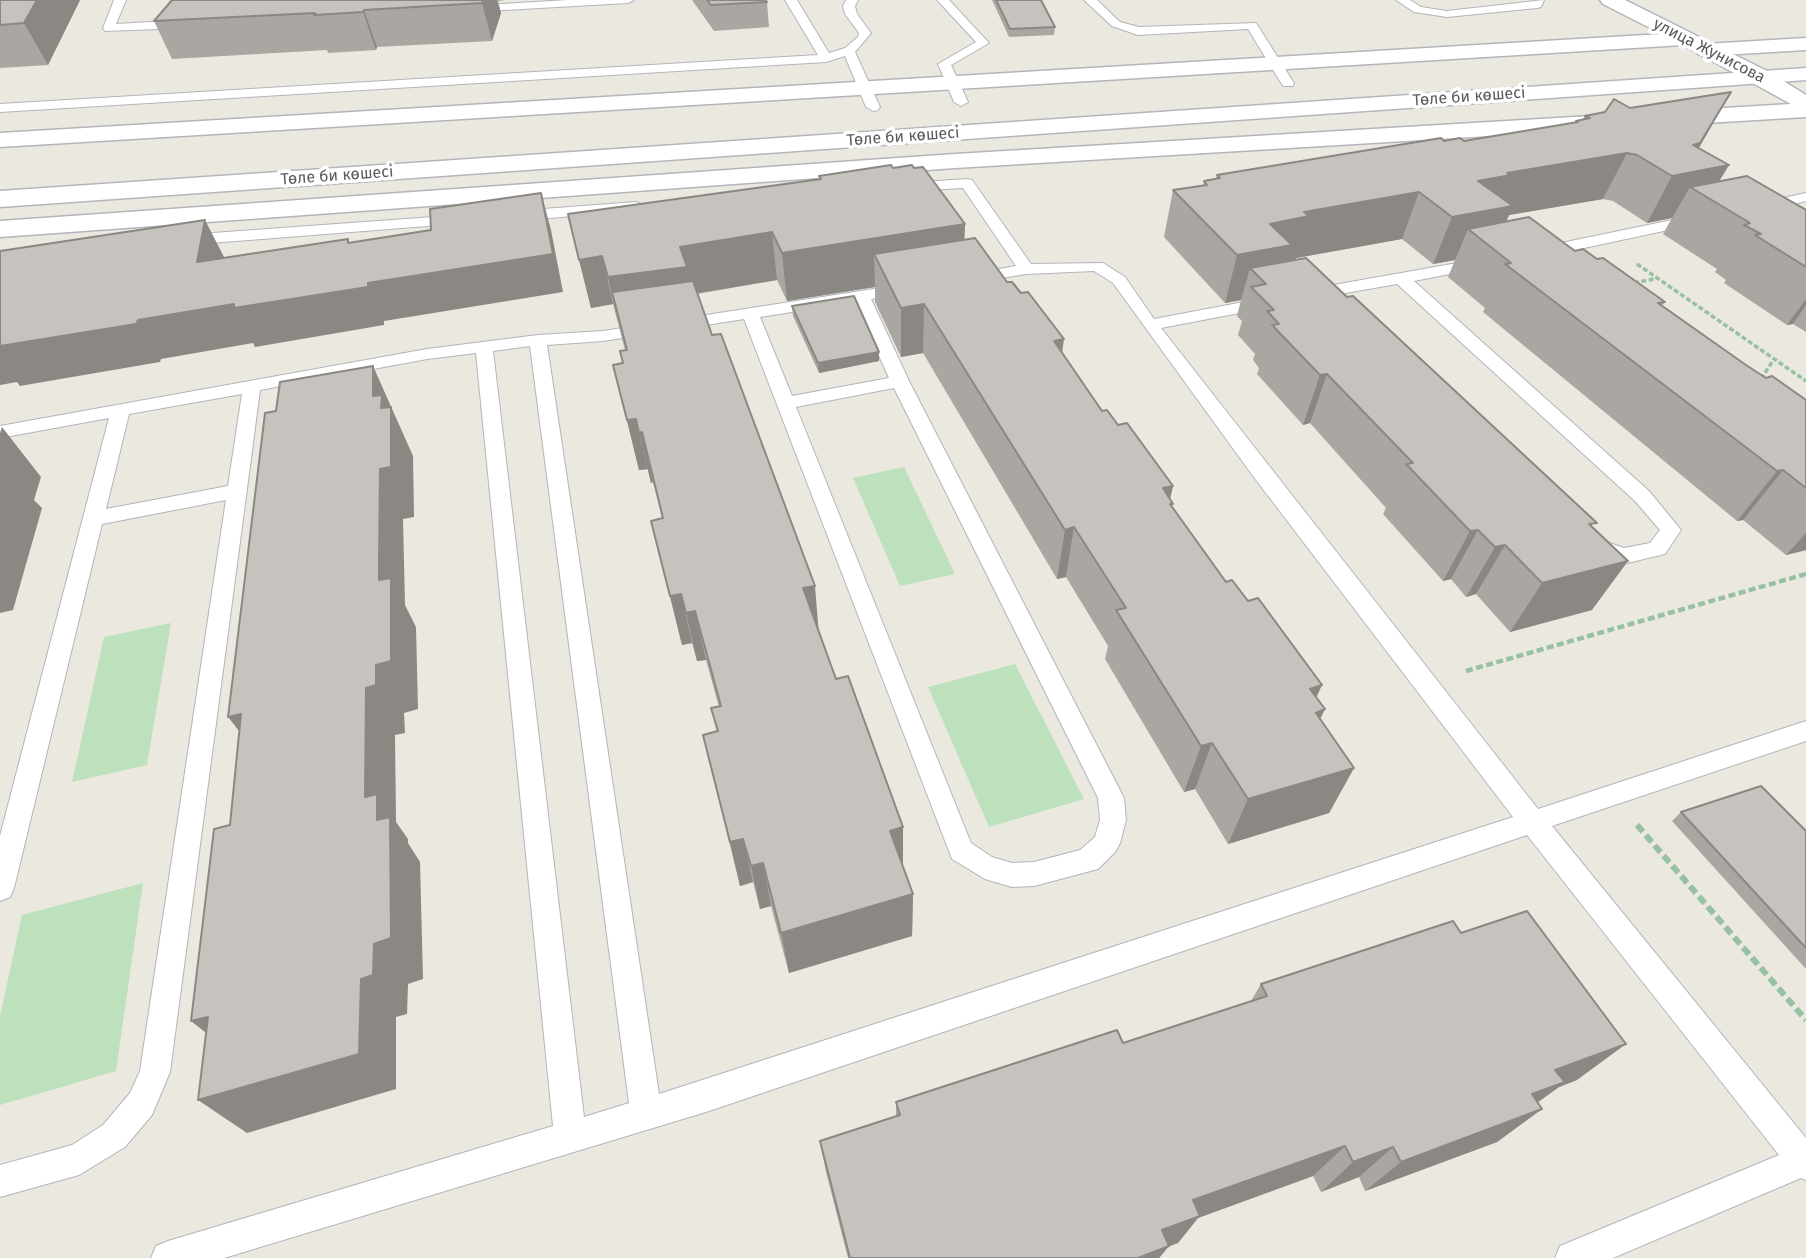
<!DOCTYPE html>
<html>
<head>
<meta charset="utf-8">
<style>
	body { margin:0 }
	canvas { display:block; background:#eae8df }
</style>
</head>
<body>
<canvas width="1806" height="1258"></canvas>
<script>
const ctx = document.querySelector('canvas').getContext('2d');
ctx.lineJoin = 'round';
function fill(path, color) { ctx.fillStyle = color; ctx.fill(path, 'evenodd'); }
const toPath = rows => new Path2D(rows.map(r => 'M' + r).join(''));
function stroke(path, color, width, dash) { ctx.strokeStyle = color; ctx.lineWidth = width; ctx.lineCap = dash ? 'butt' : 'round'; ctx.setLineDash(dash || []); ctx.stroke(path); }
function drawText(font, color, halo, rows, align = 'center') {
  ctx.font = font + ' "Fira Sans",sans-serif'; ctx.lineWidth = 7; ctx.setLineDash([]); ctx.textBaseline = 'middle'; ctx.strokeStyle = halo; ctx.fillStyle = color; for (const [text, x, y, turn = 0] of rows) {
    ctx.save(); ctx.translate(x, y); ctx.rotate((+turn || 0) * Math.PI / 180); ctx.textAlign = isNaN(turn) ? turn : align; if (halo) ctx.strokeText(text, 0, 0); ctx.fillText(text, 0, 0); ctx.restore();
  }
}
fill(toPath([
	[904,467,955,574,900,586,853,478],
	[171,623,147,765,72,782,104,637],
	[1015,664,1084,799,989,827,928,687],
	[143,883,116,1071,0,1105,0,1016,22,915]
]), '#bee1bd');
const service = toPath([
	[114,0,126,0,116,24,187,20,193,24,187,28,105,31,103,28,114,0],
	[568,0,634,0,628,3,469,12,463,9,469,6,568,0],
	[785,0,797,0,829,53,845,48,858,37,859,33,845,14,843,6,846,0,858,0,855,6,857,14,871,33,855,52,880,107,878,110,873,111,866,107,845,56,826,62,0,112,0,104,818,55,785,0],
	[937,0,949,0,989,43,951,65,968,102,961,106,954,102,938,64,976,42,937,0],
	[1084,0,1097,0,1120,22,1139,27,1256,23,1294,83,1293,86,1283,86,1248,29,1138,35,1112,26,1084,0],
	[1396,0,1410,0,1421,7,1447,11,1544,0,1541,7,1537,8,1447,17,1414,12,1396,0],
	[967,179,972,180,1031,264,1103,263,1125,277,1154,319,1270,297,1276,298,1278,302,1276,306,1161,328,1538,809,1806,721,1806,741,1552,826,1806,1138,1806,1180,1801,1178,1613,1258,1555,1258,1560,1246,1779,1155,1527,835,706,1112,224,1258,151,1258,156,1246,168,1241,553,1126,476,353,427,359,260,390,170,1072,152,1115,125,1147,79,1175,0,1197,0,1165,72,1145,103,1125,130,1093,140,1071,226,500,102,524,14,888,10,897,0,901,0,836,109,418,0,438,0,426,427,349,538,335,603,331,906,284,912,285,914,289,912,293,871,299,909,381,1124,798,1126,820,1120,843,1116,851,1098,869,1034,886,1012,887,985,879,952,859,744,319,603,341,547,345,659,1094,1513,817,1253,476,1113,283,1094,271,1026,274,971,283,965,281,963,278,965,275,1016,266,963,188,907,191,900,187,907,183,967,179],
	[855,302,889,378,792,396,760,317,855,302],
	[530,346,629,1103,584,1117,493,351,530,346],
	[894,388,1098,798,1100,820,1095,837,1080,850,1034,862,1012,863,992,857,971,843,796,407,894,388],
	[242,394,228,486,106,509,129,414,242,394],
	[1806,193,1806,201,1761,212,1753,207,1756,204,1806,193],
	[636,202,641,204,644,207,641,210,516,221,508,216,516,211,636,202],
	[461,215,466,217,469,220,466,223,185,245,177,240,185,235,461,215],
	[1696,215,1701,217,1704,220,1701,223,1542,257,1534,252,1542,247,1696,215],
	[1480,259,1486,261,1488,264,1486,267,1414,281,1649,491,1681,530,1665,554,1623,564,1587,550,1584,545,1587,540,1595,538,1624,548,1650,543,1660,530,1635,501,1397,284,1311,299,1303,294,1311,289,1480,259]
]);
const minor = toPath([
	[1600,0,1625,0,1769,72,1806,95,1806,117,955,168,0,237,0,221,955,154,1791,104,1683,45,0,147,0,133,1662,34,1603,4,1600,0]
]);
const secondary = toPath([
	[1806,38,1806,50,1705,56,1698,54,1695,50,1698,46,1705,44,1806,38],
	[1806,68,1806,80,0,207,0,191,1806,68]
]);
stroke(service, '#b2b5ba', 2);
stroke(minor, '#b2b5ba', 3);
stroke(secondary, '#b3b7bc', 3);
stroke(toPath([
	[1637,264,1806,381],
	[1634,283,1658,278],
	[1761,379,1774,359]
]), '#97c1a2', 3.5, [5, 2.5]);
stroke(toPath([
	[1466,671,1806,574]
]), '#97c1a2', 4.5, [7, 3.5]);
stroke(toPath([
	[1637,825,1806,1020]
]), '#97c1a2', 6, [9, 4.5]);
fill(service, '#fff');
fill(minor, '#fff');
fill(secondary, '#fff');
fill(toPath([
	[0,0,80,0,48,65,0,68],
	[172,0,505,0,498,1,501,13,492,41,377,47,376,50,328,53,327,50,172,59,154,21],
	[692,0,765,0,767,2,769,27,714,31],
	[992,0,1041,0,1055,27,1054,35,1009,37],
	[1585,116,1699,148,1729,165,1719,181,1806,210,1806,332,1793,324,1787,325,1724,283,1726,280,1715,272,1717,269,1663,234,1672,218,1647,223,1613,201,1603,199,1509,215,1506,222,1597,259,1665,302,1662,306,1746,365,1766,378,1806,400,1806,550,1786,555,1743,520,1737,521,1483,312,1485,308,1448,277,1455,260,1433,264,1402,239,1296,258,1296,260,1594,528,1592,610,1510,632,1476,594,1466,597,1451,579,1443,581,1383,514,1386,508,1310,423,1303,425,1257,374,1259,368,1253,360,1255,354,1238,335,1242,321,1237,316,1241,300,1225,303,1164,237,1173,190,1203,186,1204,181,1216,179,1217,175,1444,141,1464,141,1575,123,1576,121,1583,119],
	[893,168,965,224,964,239,1007,282,1062,353,1102,411,1118,425,1173,486,1170,499,1172,507,1226,582,1316,698,1320,719,1354,768,1329,813,1228,844,1195,789,1184,792,1105,659,1108,646,1066,577,1057,579,923,353,901,357,875,302,875,287,787,301,777,280,697,294,913,894,912,936,789,973,771,906,760,909,753,882,740,886,703,735,717,732,711,708,719,707,706,660,697,661,692,643,682,645,651,521,662,518,653,482,651,483,648,469,639,470,613,365,623,363,625,350,613,304,591,308,568,214,820,180,819,176],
	[792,306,879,352,879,361,819,373,793,316],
	[1681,812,1806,831,1806,969,1672,821],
	[1461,933,1577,1080,1559,1087,1537,1102,1542,1109,1497,1142,1365,1191,1359,1177,1321,1192,1313,1176,1198,1218,1178,1243,1169,1246,1159,1258,848,1258,826,1172,820,1141,896,1116,896,1102,1123,1043,1251,1001,1261,984]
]), '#aaa7a3');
fill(toPath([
	[37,0,80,0,48,65,24,23],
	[483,0,497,0,501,13,492,41,482,3],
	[364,10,377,47,376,50,363,12],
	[1731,92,1684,174,1729,165,1709,198,1690,187,1672,218,1647,223,1672,176,1693,145],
	[1627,153,1603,199,1509,215,1494,249,1468,229,1455,260,1433,264,1452,217,1478,181,1507,173],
	[1419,192,1402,239,1296,258,1295,264,1266,284,1250,268,1241,300,1225,303,1237,255,1270,224,1304,212],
	[541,193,551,230,563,292,384,321,384,325,255,347,253,343,161,359,160,362,72,377,20,386,17,382,0,385,0,346,138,320,368,283],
	[205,220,224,257,217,300,197,262],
	[965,224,963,272,874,254,875,287,787,301,782,253],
	[772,232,777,280,692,294,612,292,619,326,608,277,680,247],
	[602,256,613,304,591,308,579,260],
	[1806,299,1806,305,1793,324,1787,325],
	[924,304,923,353,901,357,901,308],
	[1064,339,1057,389,1054,341],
	[879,352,879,361,819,373,818,363],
	[373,366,413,456,414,517,403,519,405,605,416,627,418,709,404,713,405,733,395,735,396,822,408,839,408,843,420,862,423,979,408,984,407,1014,396,1017,396,1089,247,1133,198,1100,361,979,377,820,365,797,366,688,376,665,379,580,380,469,373,396],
	[1327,374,1310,423,1303,425,1320,375],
	[636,419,648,469,639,470,627,420],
	[2,427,41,477,34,500,42,508,13,610,0,613,0,433],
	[642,432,653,482,651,483,639,433],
	[1783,470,1743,520,1737,521,1777,471],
	[1173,486,1161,536,1163,488],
	[1074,527,1066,577,1057,579,1065,530],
	[1478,530,1451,579,1443,581,1470,531],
	[1806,533,1806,550,1786,555],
	[1505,545,1476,594,1466,597,1495,547],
	[1628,561,1592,610,1510,632,1542,583],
	[815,586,819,635,803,588],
	[681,594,692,643,682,645,670,596],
	[695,611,706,660,697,661,686,613],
	[1322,685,1300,733,1310,689],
	[1325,709,1302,757,1316,713],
	[241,714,265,764,228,717],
	[1212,743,1195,789,1184,792,1201,746],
	[1354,768,1329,813,1228,844,1248,799],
	[903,827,903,872,890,831],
	[743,839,753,882,740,886,730,842],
	[763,863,771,906,760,909,751,866],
	[913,894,912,936,789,973,781,933],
	[208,1017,238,1058,191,1021],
	[1626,1044,1577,1080,1559,1087,1519,1116,1489,1127,1555,1070],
	[1542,1109,1497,1142,1365,1191,1401,1162],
	[1345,1146,1313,1176,1198,1218,1178,1243,1143,1256,1162,1230,1193,1200],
	[1393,1147,1359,1177,1321,1192,1353,1162],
	[1169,1246,1159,1258,1138,1258]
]), '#8b8884');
const building = toPath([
	[0,0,37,0,24,23,0,25,0,0],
	[172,0,483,0,482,3,364,10,363,12,314,15,315,13,154,21,172,0],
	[707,0,765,0,767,2,711,5,707,0],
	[996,0,1041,0,1055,27,1010,29,996,0],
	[1731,92,1700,143,1693,145,1729,165,1672,176,1637,155,1627,153,1507,173,1511,175,1478,181,1513,206,1452,217,1419,192,1304,212,1309,216,1270,224,1292,245,1237,255,1173,190,1207,185,1204,181,1220,178,1217,175,1441,138,1444,141,1460,138,1464,141,1578,122,1576,121,1590,118,1585,116,1605,112,1614,99,1630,108,1731,92],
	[891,165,893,168,912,165,914,168,923,167,965,224,782,253,772,232,680,247,687,267,608,277,602,256,579,260,568,214,821,179,819,176,891,165],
	[1747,176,1806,210,1806,267,1755,235,1761,234,1744,225,1750,223,1690,187,1747,176],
	[541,193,553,254,368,283,368,287,234,308,234,304,138,320,136,324,0,346,0,251,205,220,197,262,348,239,348,243,431,230,430,209,541,193],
	[1529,217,1575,251,1583,249,1597,259,1603,258,1665,302,1658,303,1746,365,1766,378,1772,376,1806,400,1806,488,1783,470,1777,471,1505,264,1511,263,1468,229,1529,217],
	[975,238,1007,282,1012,282,1021,293,1028,292,1064,339,1054,341,1102,411,1107,410,1118,425,1127,423,1173,486,1163,488,1173,504,1170,504,1226,582,1232,580,1248,601,1258,598,1322,685,1310,689,1325,709,1316,713,1354,768,1248,799,1212,743,1201,746,1116,610,1126,608,1074,527,1065,530,924,304,901,308,874,254,975,238],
	[1306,258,1347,297,1353,296,1597,523,1589,524,1628,561,1542,583,1505,545,1495,547,1478,530,1470,531,1406,464,1413,463,1327,374,1320,375,1272,325,1279,324,1267,311,1274,310,1251,287,1266,284,1250,268,1306,258],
	[693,281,712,335,721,334,815,586,803,588,836,679,848,676,903,827,890,831,913,894,781,933,763,863,751,866,743,839,730,842,703,735,718,731,711,708,721,706,695,611,686,613,681,594,670,596,651,521,663,518,642,432,639,433,636,419,627,420,613,365,623,363,620,351,627,350,612,292,693,281],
	[854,296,879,352,818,363,792,306,854,296],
	[373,366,373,396,382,395,381,408,391,407,391,467,380,469,379,562,379,580,391,578,391,661,376,665,376,685,366,688,365,797,377,794,377,820,390,817,391,938,374,944,373,975,361,979,359,1054,198,1100,208,1017,191,1021,214,829,230,825,241,714,228,717,265,413,276,411,280,382,373,366],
	[1761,786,1806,831,1806,948,1681,812,1761,786],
	[1527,911,1626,1044,1555,1070,1565,1082,1532,1094,1542,1109,1401,1162,1393,1147,1353,1162,1345,1146,1193,1200,1200,1216,1162,1230,1169,1246,1138,1258,850,1258,820,1141,900,1115,896,1102,1117,1030,1123,1043,1267,996,1261,984,1453,921,1461,933,1527,911]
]);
fill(building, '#c6c2bd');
stroke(building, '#8b8884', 2);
drawText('16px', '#585c60', '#fff', [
	["улица Жунисова",1709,51,27],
	["Төле би көшесі",1469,97,-4],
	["Төле би көшесі",903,137,-4],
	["Төле би көшесі",337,176,-4]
]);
</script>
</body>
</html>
